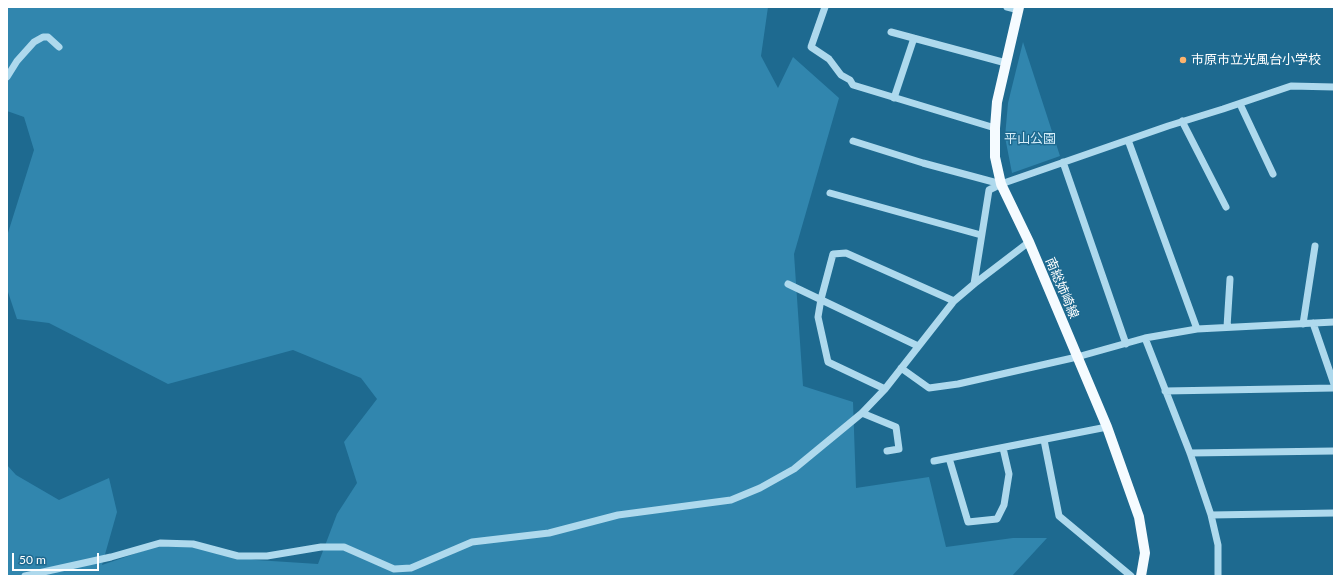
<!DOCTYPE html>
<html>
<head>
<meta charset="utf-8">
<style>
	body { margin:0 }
	#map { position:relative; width:1341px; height:583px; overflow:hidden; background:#1e6a90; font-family:Lato,sans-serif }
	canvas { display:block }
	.frame { position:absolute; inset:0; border:8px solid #fff; pointer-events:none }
	.scale { position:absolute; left:12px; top:553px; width:87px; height:18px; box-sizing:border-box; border:2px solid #fff; border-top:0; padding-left:5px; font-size:12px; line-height:14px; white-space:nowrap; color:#fff; -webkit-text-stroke:3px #1e6a90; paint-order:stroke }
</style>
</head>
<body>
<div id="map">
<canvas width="1341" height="583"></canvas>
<div class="frame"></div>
<div class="scale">50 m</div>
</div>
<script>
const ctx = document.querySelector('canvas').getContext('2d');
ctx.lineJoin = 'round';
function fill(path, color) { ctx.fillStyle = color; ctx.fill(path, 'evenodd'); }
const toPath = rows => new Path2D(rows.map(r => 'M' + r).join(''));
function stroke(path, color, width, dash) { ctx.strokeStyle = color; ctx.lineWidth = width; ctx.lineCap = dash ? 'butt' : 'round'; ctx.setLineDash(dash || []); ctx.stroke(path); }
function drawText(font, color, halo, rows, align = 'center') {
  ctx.font = font + ' Lato,"Noto Sans JP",sans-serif'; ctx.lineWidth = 3; ctx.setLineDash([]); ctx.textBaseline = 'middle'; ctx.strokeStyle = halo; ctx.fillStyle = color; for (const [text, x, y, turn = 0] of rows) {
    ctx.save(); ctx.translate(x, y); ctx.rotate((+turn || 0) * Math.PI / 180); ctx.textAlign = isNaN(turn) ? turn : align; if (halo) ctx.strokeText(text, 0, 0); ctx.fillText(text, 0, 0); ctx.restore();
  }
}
fill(toPath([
	[7,7,768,7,761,56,778,88,793,57,839,98,794,254,803,386,853,402,856,488,929,477,946,547,1013,538,1047,538,1012,576,7,576,7,465,16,475,59,500,109,478,117,512,102,565,169,542,256,560,318,564,337,514,357,483,344,442,377,399,361,378,293,350,168,384,49,323,17,319,7,289,7,236,34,150,24,117,7,111],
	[1023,42,1060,156,1012,173,1005,137,1008,103]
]), '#3186ae');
stroke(toPath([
	[825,7,811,47,829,59,841,75,850,80,853,85,995,128],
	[1007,7,1019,10],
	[891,32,1006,63],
	[7,77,17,61,34,42,43,37,48,37,59,47],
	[894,98,914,38],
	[1240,104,1273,174],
	[1182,121,1226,207],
	[1128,140,1197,329],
	[853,141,923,163,1001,184],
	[1063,162,1126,344],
	[830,193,981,235],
	[788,284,918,346],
	[974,284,989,190,1001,184,1168,126,1223,109,1291,86,1334,87],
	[1313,323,1334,384],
	[1303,324,1315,246],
	[1227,327,1230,279],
	[1145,338,1190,453,1211,515,1218,545,1218,576],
	[901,368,929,388,958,384,1077,357,1145,338,1197,329,1334,322],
	[885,389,828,362,818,317,821,299,833,254,846,253,954,301],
	[1165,391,1334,388],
	[862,413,896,427,899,449,887,451],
	[1044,440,1059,516,1131,576],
	[1190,453,1334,451],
	[949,458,968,522,997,519,1004,505,1009,474,1003,448],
	[934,461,1107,427],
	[1211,515,1334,513],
	[25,576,111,557,160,543,193,544,238,556,267,556,321,547,344,547,394,569,411,568,472,542,549,533,618,515,731,500,760,488,794,469,862,413,885,389,954,301,974,284,1029,242]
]), '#aed9ed', 7);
stroke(toPath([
	[1019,7,997,102,995,128,995,157,1001,184,1029,242,1107,427,1139,517,1145,553,1141,576]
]), '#f5fbff', 10);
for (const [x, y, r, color] of [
	[1183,60,4,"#fcb36d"]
]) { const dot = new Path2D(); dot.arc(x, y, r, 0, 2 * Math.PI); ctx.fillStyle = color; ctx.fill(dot); stroke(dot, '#1e6a90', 1.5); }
drawText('13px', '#fff', '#1e6a90', [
	["市原市立光風台小学校",1191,60]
], 'left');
drawText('13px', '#d4eefa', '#1e6a90', [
	["平山公園",1030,139]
]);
drawText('13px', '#fff', '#1e6a90', [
	["南総姉崎線",1062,288,67]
]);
</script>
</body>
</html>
